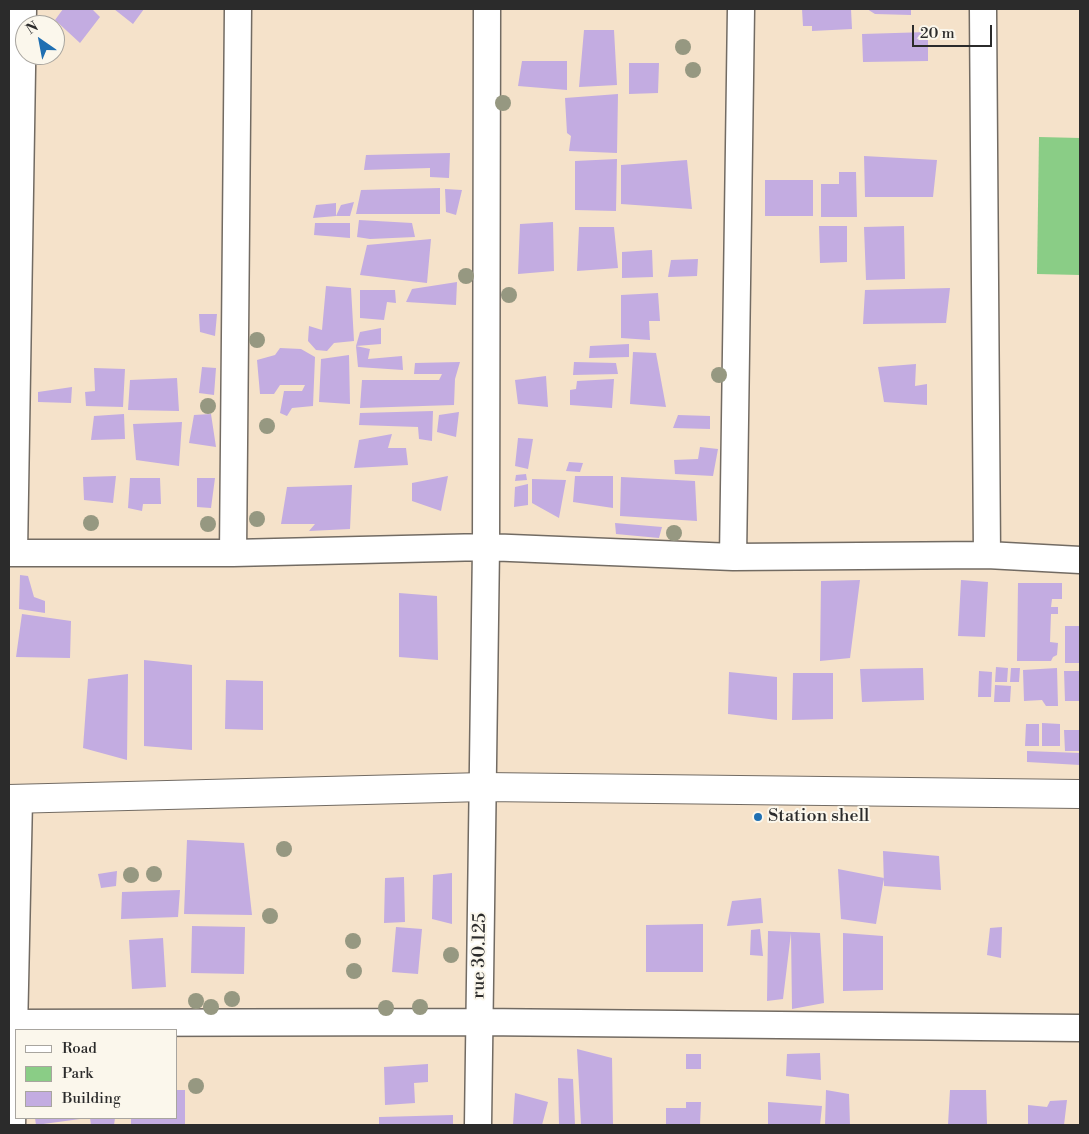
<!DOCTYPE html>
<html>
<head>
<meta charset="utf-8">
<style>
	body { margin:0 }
	#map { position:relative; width:1089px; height:1134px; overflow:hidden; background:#f5e2ca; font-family:"Libre Bodoni",serif }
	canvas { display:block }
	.frame { position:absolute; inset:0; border:10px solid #2b2b2b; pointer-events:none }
	.legend { position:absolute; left:15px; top:1029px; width:162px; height:90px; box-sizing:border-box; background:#fbf7ec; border:1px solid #a8a59f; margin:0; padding:6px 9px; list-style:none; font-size:15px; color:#2b2b2b }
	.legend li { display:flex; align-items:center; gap:10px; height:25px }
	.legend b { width:25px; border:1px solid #a8a59f }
	.north { position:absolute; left:15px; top:15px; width:50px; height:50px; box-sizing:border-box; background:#fbf7ec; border:1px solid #a8a59f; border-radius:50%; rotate:327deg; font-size:14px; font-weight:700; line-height:20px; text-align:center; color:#2b2b2b }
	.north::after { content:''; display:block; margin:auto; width:18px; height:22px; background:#1f6fb2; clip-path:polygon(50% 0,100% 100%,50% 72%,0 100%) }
	.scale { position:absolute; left:912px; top:25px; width:80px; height:22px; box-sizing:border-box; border:2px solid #2b2b2b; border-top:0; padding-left:6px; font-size:15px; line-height:18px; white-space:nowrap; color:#2b2b2b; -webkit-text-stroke:4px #fbf7ec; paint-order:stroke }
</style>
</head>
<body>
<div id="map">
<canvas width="1089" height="1134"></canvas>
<div class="frame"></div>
<ul class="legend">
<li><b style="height:6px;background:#fff"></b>Road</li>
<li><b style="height:14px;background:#8acd86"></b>Park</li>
<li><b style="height:14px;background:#c3ace1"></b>Building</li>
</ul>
<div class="north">N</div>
<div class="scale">20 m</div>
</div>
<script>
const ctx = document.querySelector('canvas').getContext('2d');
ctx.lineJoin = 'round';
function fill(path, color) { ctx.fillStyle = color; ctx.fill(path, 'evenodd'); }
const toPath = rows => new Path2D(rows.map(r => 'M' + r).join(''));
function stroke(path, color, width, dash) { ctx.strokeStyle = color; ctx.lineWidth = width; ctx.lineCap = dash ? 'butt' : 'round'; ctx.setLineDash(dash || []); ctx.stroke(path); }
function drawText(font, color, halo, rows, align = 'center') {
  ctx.font = font + ' "Libre Bodoni",serif'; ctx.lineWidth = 4; ctx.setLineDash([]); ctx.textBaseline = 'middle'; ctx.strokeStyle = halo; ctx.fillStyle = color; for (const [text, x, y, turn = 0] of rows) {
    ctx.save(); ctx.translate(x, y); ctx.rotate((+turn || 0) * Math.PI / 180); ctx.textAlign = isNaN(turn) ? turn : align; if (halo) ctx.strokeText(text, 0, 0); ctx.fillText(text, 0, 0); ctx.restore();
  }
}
fill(toPath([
	[1039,137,1080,138,1080,275,1037,274]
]), '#8acd86');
fill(toPath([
	[63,9,92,9,100,17,80,43,55,20],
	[114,9,144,9,133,24],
	[802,9,851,9,852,29,812,31,812,26,803,26],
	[867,9,911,9,911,15,875,14],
	[584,30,614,30,617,85,579,87],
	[928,32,928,61,863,62,862,34],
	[522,61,567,61,567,90,518,86],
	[629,63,659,63,658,93,629,94],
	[618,94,617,153,569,151,571,136,567,133,565,98],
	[450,153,449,178,430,177,430,168,364,170,366,155],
	[864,156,937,160,933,197,865,197],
	[617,159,616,211,575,210,575,161],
	[687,160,692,209,621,204,621,165],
	[839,172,856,172,857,217,821,217,821,184,839,184],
	[765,180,813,180,813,216,765,216],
	[440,188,440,214,356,214,361,190],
	[445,189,462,190,456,215,446,212],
	[354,202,350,216,336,216,341,205],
	[336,203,336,216,313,218,316,205],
	[359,220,412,223,415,237,370,239,357,237],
	[553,222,554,271,518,274,520,224],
	[315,223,350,223,350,238,314,235],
	[819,226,847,226,847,262,820,263],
	[904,226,905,279,866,280,864,227],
	[579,227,614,227,618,268,577,271],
	[431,239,427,283,360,275,367,245],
	[652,250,653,277,622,278,622,252],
	[698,259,697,276,668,277,671,260],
	[457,282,456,305,406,302,412,289],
	[326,286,351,288,354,341,334,343,327,351,316,350,308,341,309,326,322,330],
	[950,288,946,323,863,324,865,290],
	[360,290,395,290,396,303,387,302,384,320,360,318],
	[658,293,660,321,649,321,650,340,621,338,621,295],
	[199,314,217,314,215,336,200,332],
	[381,328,381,344,356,346,370,349,368,359,402,356,403,370,358,367,356,346,360,332],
	[629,344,629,357,589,358,590,346],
	[280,348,301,349,315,357,313,406,292,408,287,416,280,413,284,391,302,391,305,385,280,385,274,394,260,394,257,360,275,355],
	[633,352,656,353,666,407,630,404],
	[349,355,350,404,319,402,321,359],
	[460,362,455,379,454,405,360,408,362,380,439,380,442,374,414,374,415,363],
	[574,362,616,363,618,374,573,375],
	[916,364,915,386,927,384,927,405,884,402,878,367],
	[202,367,216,368,214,395,199,393],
	[94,368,125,369,123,407,86,406,85,392,95,391],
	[546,376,548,407,518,404,515,380],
	[177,378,179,411,128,410,130,380],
	[614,379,612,408,570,405,570,390,576,389,577,381],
	[72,387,71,403,38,402,38,392],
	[433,411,432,441,419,439,418,427,359,425,360,413],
	[459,412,456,437,437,432,439,415],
	[124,414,125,439,91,440,94,416],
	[211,414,216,447,189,443,194,415],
	[678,415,710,416,710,429,673,428],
	[182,422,179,466,136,460,133,424],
	[392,434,388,448,406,448,408,465,354,468,359,440],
	[518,438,533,439,528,469,515,466],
	[700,447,718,449,713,476,675,474,674,460,698,459],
	[569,462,583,463,580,472,566,471],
	[526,474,527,480,515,481,516,475],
	[116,476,113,503,84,500,83,477],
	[448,476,441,511,412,501,412,483],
	[575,476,613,476,613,508,573,502],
	[621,477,695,481,697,521,620,516],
	[130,478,160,478,161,504,143,504,142,511,128,508],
	[197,478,215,478,211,508,197,507],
	[532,479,566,480,559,518,532,503],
	[528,484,528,505,514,507,515,487],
	[352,485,350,529,309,531,315,524,281,524,287,487],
	[615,523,662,527,659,538,616,534],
	[20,575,28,576,34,597,45,601,45,613,19,609],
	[860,580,850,658,820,661,821,581],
	[961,580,988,582,985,637,958,636],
	[1018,583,1062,583,1062,599,1052,599,1051,607,1058,607,1058,614,1051,614,1050,642,1058,643,1057,655,1053,657,1051,661,1017,661],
	[399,593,437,596,438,660,399,657],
	[22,614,71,621,70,658,16,657],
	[1065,626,1080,626,1080,663,1065,663],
	[144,660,192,665,192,750,144,746],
	[996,667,1008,668,1007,682,995,682],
	[923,668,924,700,862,702,860,669],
	[1011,668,1020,668,1019,682,1010,682],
	[1057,668,1058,706,1046,706,1042,700,1024,701,1023,670],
	[979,671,992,672,991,697,978,697],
	[1064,671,1080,671,1080,701,1065,701],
	[729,672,777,677,777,720,728,714],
	[793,673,833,673,833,719,792,720],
	[128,674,127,760,83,748,88,679],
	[226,680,263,681,263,730,225,729],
	[995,685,1011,686,1010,702,994,702],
	[1042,723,1060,724,1060,746,1042,746],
	[1026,724,1039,724,1039,746,1025,746],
	[1064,730,1080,730,1080,751,1065,751],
	[1027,751,1080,753,1080,765,1027,762],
	[187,840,244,843,252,915,184,914],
	[883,851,939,856,941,890,884,886],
	[838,869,884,878,876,924,841,919],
	[117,871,116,886,101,888,98,874],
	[452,873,452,924,432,919,433,875],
	[404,877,405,922,384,923,385,878],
	[180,890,178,917,121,919,122,892],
	[761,898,763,923,727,926,732,901],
	[703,924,703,972,646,972,646,925],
	[192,926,245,927,244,974,191,973],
	[396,927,422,929,418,974,392,972],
	[1002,927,1001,958,987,955,990,928],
	[760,929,763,956,750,955,751,930],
	[768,931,820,933,824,1003,792,1009,791,933,783,999,767,1001],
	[843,933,883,936,883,990,843,991],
	[163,938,166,987,132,989,129,940],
	[577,1049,612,1058,613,1125,581,1125],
	[820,1053,821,1080,786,1076,787,1054],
	[686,1054,701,1054,701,1069,686,1069],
	[428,1064,428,1082,414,1083,415,1103,385,1105,384,1067],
	[558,1078,573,1079,575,1125,559,1125],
	[176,1090,185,1090,185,1125,131,1124,131,1118,176,1118],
	[826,1090,849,1094,850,1125,825,1125],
	[950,1090,986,1090,987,1124,948,1125],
	[515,1093,548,1102,542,1125,513,1125],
	[1067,1100,1064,1125,1028,1125,1028,1105,1047,1107,1050,1101],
	[686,1102,701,1102,700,1125,666,1125,666,1108,686,1108],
	[768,1102,822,1106,820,1125,768,1125],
	[453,1115,453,1125,379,1125,379,1117],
	[35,1118,80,1118,80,1119,36,1125],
	[90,1118,115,1118,114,1125,91,1125]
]), '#c3ace1');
const minor = toPath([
	[983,9,987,555],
	[9,553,233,553,486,547,733,557,987,555,1080,560],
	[14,553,23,9],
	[233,553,238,9],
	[733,557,741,9],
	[9,1023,478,1022,1080,1028],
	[12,1125,19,799],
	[478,1125,486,547,487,9]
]);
const tertiary = toPath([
	[9,799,484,787,1080,794]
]);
stroke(minor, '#726b63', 29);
stroke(tertiary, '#726b63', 30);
stroke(minor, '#fff', 26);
stroke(tertiary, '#fff', 28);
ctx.fillStyle = '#969881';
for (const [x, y] of [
	[683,47],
	[693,70],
	[503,103],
	[466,276],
	[509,295],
	[257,340],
	[719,375],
	[208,406],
	[267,426],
	[257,519],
	[91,523],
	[208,524],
	[674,533],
	[284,849],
	[154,874],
	[131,875],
	[270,916],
	[353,941],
	[451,955],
	[354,971],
	[232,999],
	[196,1001],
	[211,1007],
	[420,1007],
	[386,1008],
	[196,1086]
]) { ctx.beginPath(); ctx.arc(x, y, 8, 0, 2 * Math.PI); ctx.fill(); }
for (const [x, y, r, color] of [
	[758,817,5,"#1f6fb2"]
]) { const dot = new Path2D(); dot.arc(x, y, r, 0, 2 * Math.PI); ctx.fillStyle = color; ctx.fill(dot); stroke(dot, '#fbf7ec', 2); }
drawText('18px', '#2b2b2b', '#fbf7ec', [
	["Station shell",768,817]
], 'left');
drawText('18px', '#2b2b2b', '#fbf7ec', [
	["rue 30.125",480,956,-89]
]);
</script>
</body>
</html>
